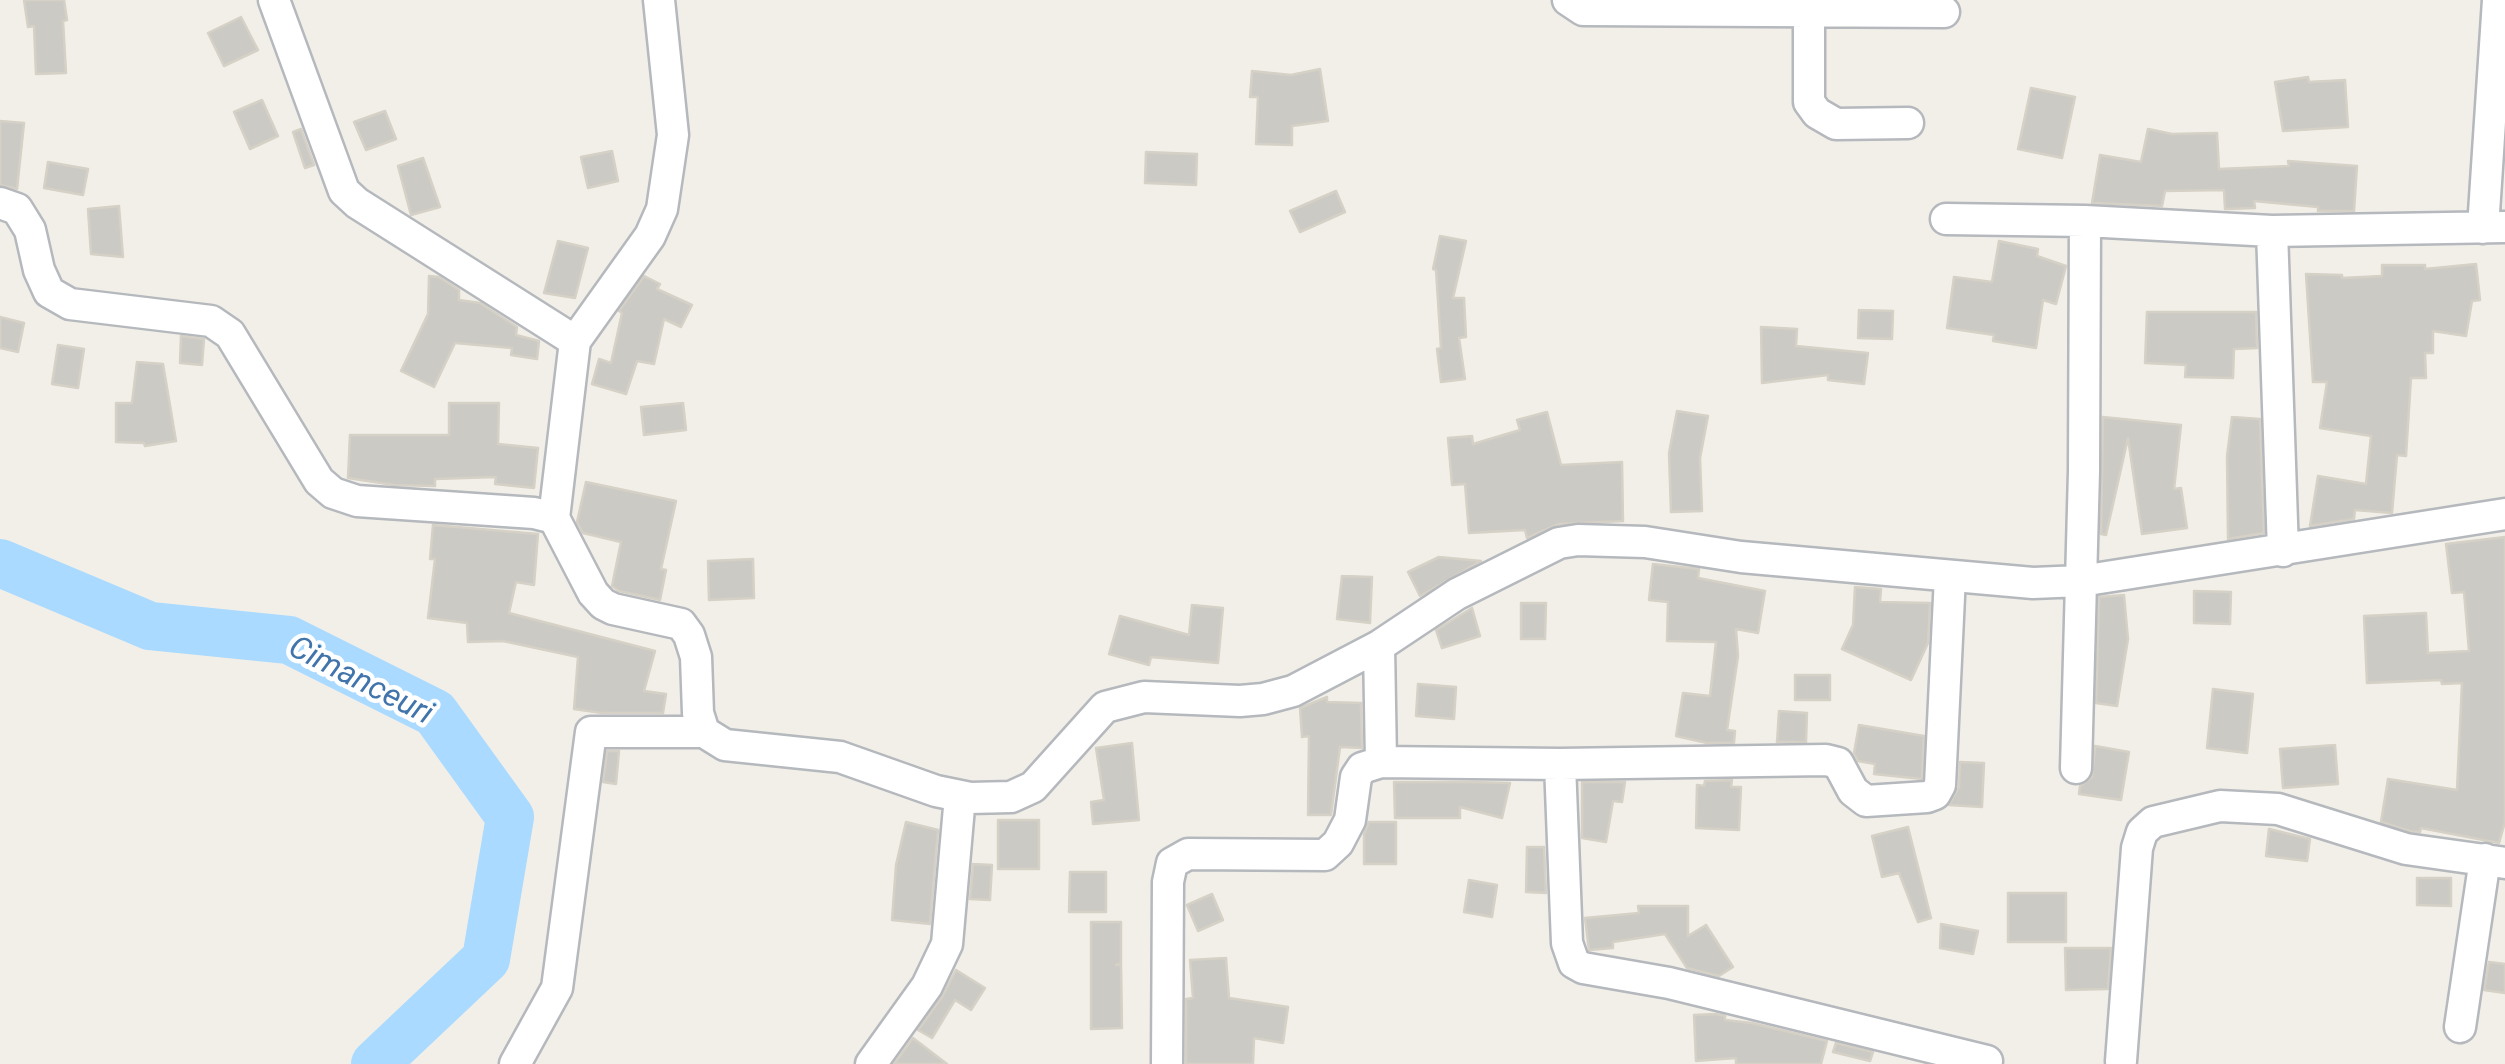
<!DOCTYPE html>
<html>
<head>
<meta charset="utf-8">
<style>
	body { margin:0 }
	canvas { display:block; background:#f1efe8 }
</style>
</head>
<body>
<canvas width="2505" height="1064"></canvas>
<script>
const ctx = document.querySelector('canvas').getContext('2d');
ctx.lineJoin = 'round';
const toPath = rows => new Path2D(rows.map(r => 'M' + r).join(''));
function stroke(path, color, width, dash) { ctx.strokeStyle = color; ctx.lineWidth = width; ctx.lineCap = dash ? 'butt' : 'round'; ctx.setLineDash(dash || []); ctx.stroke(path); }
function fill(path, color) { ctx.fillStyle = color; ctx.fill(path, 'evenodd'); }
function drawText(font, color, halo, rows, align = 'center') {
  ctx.font = font + ' Roboto,sans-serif'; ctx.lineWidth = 9; ctx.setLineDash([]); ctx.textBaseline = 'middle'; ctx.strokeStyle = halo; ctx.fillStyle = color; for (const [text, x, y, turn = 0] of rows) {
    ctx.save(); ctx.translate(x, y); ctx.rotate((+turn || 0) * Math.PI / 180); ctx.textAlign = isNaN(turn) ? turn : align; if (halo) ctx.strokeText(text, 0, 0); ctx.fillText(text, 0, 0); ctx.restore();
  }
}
stroke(toPath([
	[0,563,150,626,289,640,435,713,510,817,486,959,375,1064]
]), '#aadaff', 48);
const building = toPath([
	[24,0,64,0,67,20,63,21,66,73,36,74,34,26,28,27,24,0],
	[241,17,258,50,224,66,208,33,241,17],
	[1320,69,1328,121,1292,126,1292,145,1256,144,1258,97,1250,97,1252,71,1291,75,1320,69],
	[2308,77,2309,82,2345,80,2348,127,2283,131,2275,82,2308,77],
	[2031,88,2075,97,2062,158,2018,149,2031,88],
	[262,100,278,136,250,149,234,112,262,100],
	[385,111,396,139,366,150,354,122,385,111],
	[0,121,24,123,17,189,0,185,0,121],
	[301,129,314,165,305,168,293,132,301,129],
	[2148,129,2172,134,2217,133,2219,169,2289,166,2288,161,2357,166,2354,211,2318,211,2318,207,2254,201,2255,208,2225,209,2224,190,2165,191,2162,206,2092,203,2100,155,2141,162,2148,129],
	[612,151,618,181,588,188,581,157,612,151],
	[1146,152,1197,154,1196,185,1145,183,1146,152],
	[423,158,440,207,411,215,398,166,423,158],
	[48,162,88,169,83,195,44,188,48,162],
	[1336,191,1345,212,1300,232,1290,211,1336,191],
	[119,206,123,257,91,254,88,209,119,206],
	[1440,236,1466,241,1453,298,1464,298,1466,337,1459,338,1465,379,1441,382,1437,349,1441,348,1436,270,1433,269,1440,236],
	[558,241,588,248,575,298,544,293,558,241],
	[1999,241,2038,249,2037,256,2066,266,2056,304,2043,300,2036,348,1993,341,1994,335,1947,328,1954,277,1992,282,1999,241],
	[2476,264,2480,300,2472,301,2466,336,2433,331,2433,353,2425,353,2426,378,2411,378,2406,456,2397,455,2392,513,2355,510,2354,519,2310,526,2318,476,2366,484,2371,436,2320,428,2327,382,2313,382,2306,274,2342,275,2342,278,2382,276,2382,265,2425,265,2425,269,2476,264],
	[429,276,439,277,459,290,459,300,480,303,517,327,516,335,539,341,537,359,511,355,512,348,455,343,434,387,401,371,428,314,429,276],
	[644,276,660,284,657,289,692,305,681,327,664,319,654,364,637,361,626,394,592,384,599,359,611,363,622,313,619,311,644,276],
	[1859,310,1893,311,1892,339,1858,338,1859,310],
	[2147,312,2256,312,2257,348,2234,349,2233,378,2185,377,2186,365,2145,363,2147,312],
	[0,317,24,323,18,352,0,348,0,317],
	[1761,327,1797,329,1796,346,1868,353,1864,384,1828,380,1828,375,1762,383,1761,327],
	[181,336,204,339,202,365,180,363,181,336],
	[58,345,84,349,78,388,52,384,58,345],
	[137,362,163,364,176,441,145,446,144,443,116,442,116,403,132,403,137,362],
	[449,403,499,403,498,444,538,448,534,488,495,484,496,477,435,479,435,486,394,485,348,478,350,435,449,435,449,403],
	[683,403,686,430,644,435,641,407,683,403],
	[1677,411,1708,416,1700,458,1702,511,1671,512,1669,453,1677,411],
	[1547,412,1561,465,1622,462,1623,521,1559,524,1527,538,1525,530,1469,533,1465,484,1452,485,1448,438,1472,436,1473,444,1520,430,1517,420,1547,412],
	[2103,417,2181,425,2174,489,2181,488,2187,528,2142,534,2128,438,2106,535,2101,534,2103,417],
	[2232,417,2260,419,2264,533,2228,539,2227,456,2232,417],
	[586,482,676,501,661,569,666,570,660,600,619,591,612,586,621,542,583,533,577,522,586,482],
	[433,525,538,534,534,585,516,582,509,613,655,651,644,691,666,694,663,713,602,713,574,709,578,657,503,641,468,642,467,623,428,618,435,559,430,559,433,525],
	[2505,537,2505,822,2499,843,2421,828,2420,832,2410,831,2381,822,2388,779,2457,790,2462,683,2442,684,2441,680,2367,683,2364,616,2426,613,2428,653,2469,651,2464,592,2452,593,2446,544,2505,537],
	[1439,557,1481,561,1420,596,1408,572,1439,557],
	[753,559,754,598,709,600,708,561,753,559],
	[1653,564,1699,569,1698,578,1765,591,1758,633,1736,629,1738,656,1727,730,1735,731,1734,743,1707,743,1676,736,1683,693,1710,696,1716,642,1667,641,1668,602,1649,600,1653,564],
	[1342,576,1372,577,1370,623,1337,619,1342,576],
	[1855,587,1881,589,1880,602,1930,603,1928,643,1911,680,1842,649,1853,625,1855,587],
	[2194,591,2231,592,2230,624,2194,623,2194,591],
	[2124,595,2128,639,2117,706,2096,703,2099,597,2124,595],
	[1521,603,1546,603,1545,639,1521,639,1521,603],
	[1192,605,1223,608,1218,663,1151,657,1149,665,1109,654,1120,616,1189,635,1192,605],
	[1472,608,1480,636,1442,648,1436,630,1472,608],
	[1795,675,1830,675,1830,700,1795,700,1795,675],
	[1418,684,1456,687,1454,719,1416,716,1418,684],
	[2213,689,2253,694,2247,753,2207,748,2213,689],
	[1327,697,1327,702,1361,703,1362,748,1340,747,1331,815,1308,815,1309,736,1302,737,1300,708,1327,697],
	[1779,711,1807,713,1806,742,1777,742,1779,711],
	[1859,725,1924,736,1922,779,1874,774,1875,764,1858,761,1854,753,1859,725],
	[1132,743,1139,820,1093,824,1091,802,1104,800,1096,748,1132,743],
	[2335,745,2338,784,2283,788,2280,749,2335,745],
	[2095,746,2129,752,2121,800,2079,794,2080,786,2092,777,2095,746],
	[607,751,619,751,616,784,603,782,607,751],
	[1960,762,1984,763,1982,807,1949,805,1959,787,1960,762],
	[1732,780,1731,787,1741,787,1739,830,1696,828,1697,785,1704,786,1705,781,1732,780],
	[1394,782,1470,782,1510,783,1502,818,1460,807,1460,818,1395,818,1394,782],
	[1582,782,1625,782,1622,802,1613,801,1606,842,1582,838,1582,782],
	[998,820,1039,820,1039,869,998,869,998,820],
	[906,822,938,830,930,924,892,920,896,865,906,822],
	[1369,822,1396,822,1396,864,1364,864,1364,834,1369,822],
	[1908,827,1931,918,1918,922,1899,873,1882,877,1872,836,1908,827],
	[2269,829,2310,839,2307,861,2266,856,2269,829],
	[1527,847,1544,847,1546,893,1526,892,1527,847],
	[973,864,992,865,990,900,970,899,973,864],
	[1070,872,1106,872,1106,912,1069,912,1070,872],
	[2417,878,2451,878,2451,906,2417,905,2417,878],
	[1469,880,1497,885,1492,917,1464,912,1469,880],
	[2008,893,2066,893,2066,942,2008,942,2008,893],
	[1212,894,1223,920,1198,931,1187,905,1212,894],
	[1638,906,1688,906,1688,936,1706,925,1733,967,1719,976,1687,968,1665,934,1613,942,1613,948,1589,950,1585,918,1639,913,1638,906],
	[1091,922,1121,922,1121,963,1116,965,1121,964,1122,1028,1091,1029,1091,922],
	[1941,924,1978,931,1973,954,1940,948,1941,924],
	[2065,948,2111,948,2108,989,2066,990,2065,948],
	[1226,958,1229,998,1288,1007,1283,1043,1254,1038,1253,1064,1186,1064,1186,999,1193,998,1190,960,1226,958],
	[2489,962,2505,964,2505,993,2484,990,2489,962],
	[956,970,985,988,971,1010,955,1000,932,1038,918,1030,942,997,956,970],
	[1716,1014,1725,1016,1725,1020,1752,1023,1827,1041,1821,1064,1736,1064,1736,1058,1696,1061,1694,1015,1716,1014],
	[913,1038,947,1064,894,1064,913,1038],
	[1836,1043,1873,1052,1870,1061,1833,1052,1836,1043]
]);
fill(building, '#cccac5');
stroke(building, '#d6d1c6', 2.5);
const street = toPath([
	[274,0,344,191,357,203,575,341],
	[659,0,673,135,662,209,650,236,575,341,554,518,593,593,603,604,613,609,681,624,689,635,696,657,698,713,704,732,725,745,840,757,936,791,970,798,1011,797,1033,787,1105,707,1144,697,1240,701,1263,699,1293,691,1379,646,1457,594,1559,543,1578,540,1645,542,1741,557,2033,583,2081,581,2505,514],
	[1568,0,1583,10,1944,12],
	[1809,0,1809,102,1817,113,1836,124,1908,123],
	[0,203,17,209,30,230,39,270,49,292,70,304,211,321,230,334,319,481,333,493,357,501,534,513,554,518],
	[1946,219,2085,221,2272,231,2505,227],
	[2483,228,2498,0],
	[2272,231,2283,551],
	[1379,646,1381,762,1560,764,1826,760,1838,763,1853,791,1866,801,1927,797,1935,794,1940,785,1950,576],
	[1560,764,1567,943,1574,963,1583,968,1669,983,1987,1061],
	[2076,768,2084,471,2085,221],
	[2460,1027,2485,859],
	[2121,1061,2137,848,2142,832,2153,822,2220,806,2278,809,2406,849,2505,863],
	[515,1064,557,988,591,732,704,732],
	[871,1064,927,986,947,944,960,796],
	[1167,1064,1168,882,1172,863,1188,854,1325,855,1338,843,1350,820,1356,777,1362,768,1381,762]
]);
stroke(street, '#b5b8bc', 35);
stroke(street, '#fff', 30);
drawText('italic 32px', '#4174aa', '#fff', [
	["Cimanceuri",360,682,27]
]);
</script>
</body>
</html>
